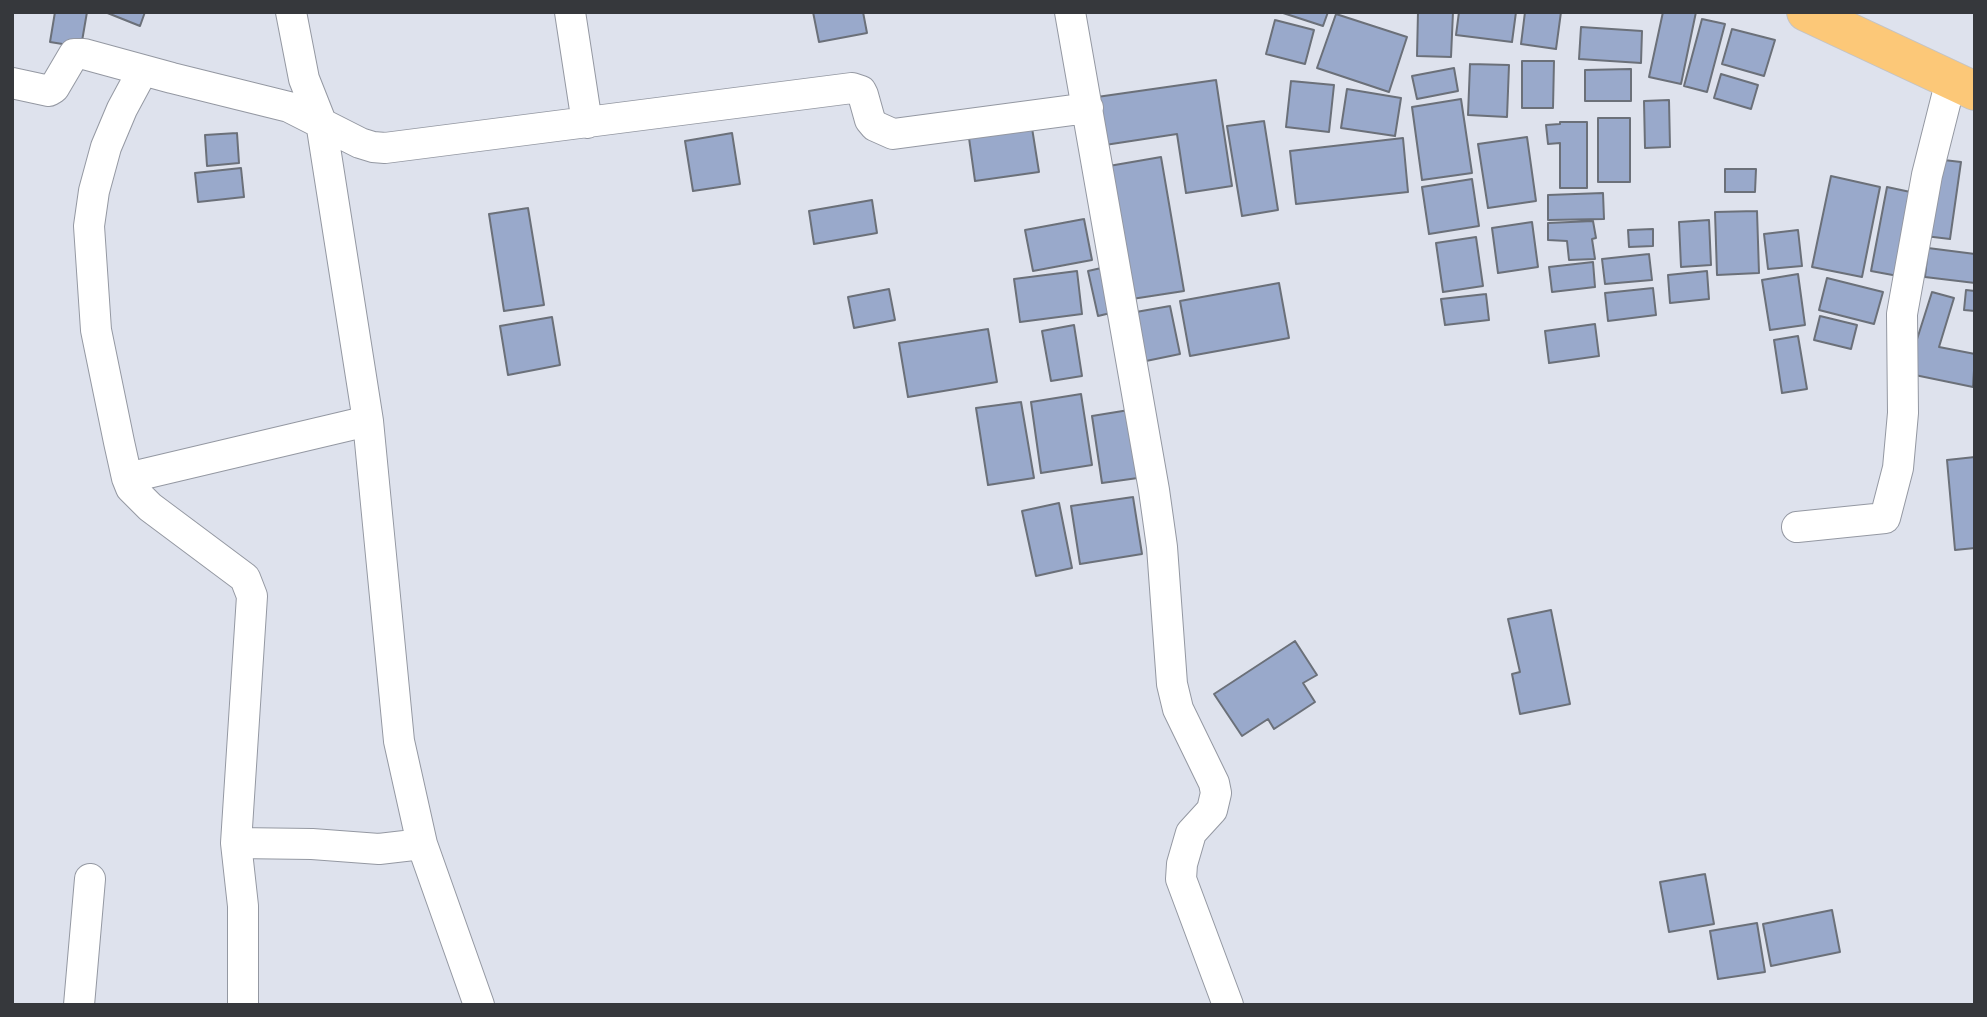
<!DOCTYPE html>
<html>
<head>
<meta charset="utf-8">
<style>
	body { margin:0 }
	#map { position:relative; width:1987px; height:1017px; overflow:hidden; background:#dee2ed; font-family:"Public Sans",sans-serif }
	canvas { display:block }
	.frame { position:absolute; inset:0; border:14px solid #36383c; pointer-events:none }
</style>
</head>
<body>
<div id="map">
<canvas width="1987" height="1017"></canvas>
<div class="frame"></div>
</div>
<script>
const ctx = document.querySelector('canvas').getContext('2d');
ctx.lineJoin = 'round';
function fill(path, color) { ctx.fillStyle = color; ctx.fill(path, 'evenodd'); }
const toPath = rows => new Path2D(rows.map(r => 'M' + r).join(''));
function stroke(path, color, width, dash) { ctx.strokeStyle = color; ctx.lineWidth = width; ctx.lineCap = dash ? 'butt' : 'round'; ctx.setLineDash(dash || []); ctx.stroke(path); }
const building = toPath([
	[55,12,87,12,81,47,50,42,55,12],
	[105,12,145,12,140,26,105,12],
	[813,12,863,12,867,33,819,42,813,12],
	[1280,12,1328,12,1323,26,1280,12],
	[1418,12,1453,12,1451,57,1417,56,1418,12],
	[1459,12,1516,12,1512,42,1456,35,1459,12],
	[1525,12,1561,12,1556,49,1521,44,1525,12],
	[1663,12,1696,12,1681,84,1649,77,1663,12],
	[1336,14,1407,37,1389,92,1317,68,1336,14],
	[1702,19,1725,24,1707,92,1684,86,1702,19],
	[1275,20,1314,30,1305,64,1266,54,1275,20],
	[1581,27,1642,31,1641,63,1579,59,1581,27],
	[1732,29,1775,40,1764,76,1722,64,1732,29],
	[1522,61,1554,61,1553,108,1522,108,1522,61],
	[1470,64,1509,65,1507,117,1468,115,1470,64],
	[1454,68,1458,91,1417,99,1412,76,1454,68],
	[1631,69,1631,101,1585,101,1585,70,1631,69],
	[1721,74,1758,85,1751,109,1714,98,1721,74],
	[1216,80,1232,186,1186,193,1177,134,1105,145,1097,97,1216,80],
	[1291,81,1334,85,1329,132,1286,127,1291,81],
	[1347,89,1401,98,1395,136,1341,128,1347,89],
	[1461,99,1472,173,1422,180,1412,107,1461,99],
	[1669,100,1670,147,1645,148,1644,101,1669,100],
	[1598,118,1630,118,1630,182,1598,182,1598,118],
	[1264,121,1278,210,1242,216,1227,126,1264,121],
	[1560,122,1587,122,1587,188,1560,188,1560,143,1548,144,1546,125,1560,124,1560,122],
	[1032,128,1039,172,975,181,969,138,1032,128],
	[237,133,239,163,207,166,205,135,237,133],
	[732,133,740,184,693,191,685,141,732,133],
	[1527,137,1536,201,1488,208,1478,144,1527,137],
	[1403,138,1408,192,1296,204,1290,151,1403,138],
	[1161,157,1184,291,1132,299,1109,166,1161,157],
	[1935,159,1961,162,1950,239,1925,236,1935,159],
	[241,168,244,197,198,202,195,173,241,168],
	[1725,169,1756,169,1755,192,1725,192,1725,169],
	[1831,176,1880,187,1862,277,1812,267,1831,176],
	[1472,179,1479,226,1429,234,1422,187,1472,179],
	[1887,187,1915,193,1898,276,1871,271,1887,187],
	[1603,193,1604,219,1548,220,1548,195,1603,193],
	[872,200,877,233,814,244,809,211,872,200],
	[528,208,544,305,504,311,489,214,528,208],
	[1757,211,1759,273,1717,275,1715,212,1757,211],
	[1084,219,1092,260,1033,271,1025,230,1084,219],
	[1709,220,1711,265,1681,267,1679,222,1709,220],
	[1593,221,1596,238,1592,239,1595,259,1569,260,1567,241,1548,240,1548,223,1593,221],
	[1532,222,1538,267,1498,273,1492,228,1532,222],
	[1653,229,1653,246,1629,247,1628,230,1653,229],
	[1798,230,1802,266,1768,269,1764,234,1798,230],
	[1476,237,1483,286,1443,292,1436,243,1476,237],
	[1928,248,1975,254,1975,283,1925,277,1928,248],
	[1649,254,1652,280,1605,284,1602,259,1649,254],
	[1593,262,1595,287,1552,292,1549,267,1593,262],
	[1110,266,1119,311,1098,316,1088,271,1110,266],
	[1077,271,1082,314,1020,322,1014,279,1077,271],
	[1707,271,1709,299,1670,303,1668,275,1707,271],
	[1798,274,1805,325,1770,330,1762,280,1798,274],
	[1827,278,1883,292,1874,324,1819,310,1827,278],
	[1279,283,1289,338,1190,356,1180,301,1279,283],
	[1653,288,1656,315,1608,321,1605,293,1653,288],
	[889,289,895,320,854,328,848,297,889,289],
	[1966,290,1975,291,1975,311,1964,310,1966,290],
	[1932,292,1954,298,1939,347,1975,354,1973,387,1910,374,1912,355,1932,292],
	[1486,294,1489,320,1445,325,1441,299,1486,294],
	[1170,306,1180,354,1146,361,1136,312,1170,306],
	[1820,316,1857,325,1851,349,1814,340,1820,316],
	[552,317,560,365,508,375,500,326,552,317],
	[1595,324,1599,356,1549,363,1545,331,1595,324],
	[1074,325,1082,376,1051,381,1042,331,1074,325],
	[988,329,997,382,908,397,899,343,988,329],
	[1798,336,1807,389,1782,393,1774,340,1798,336],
	[1081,394,1092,465,1041,473,1031,402,1081,394],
	[1021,402,1034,478,988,485,976,408,1021,402],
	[1135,409,1145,477,1102,483,1092,416,1135,409],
	[1975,457,1975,548,1955,550,1947,460,1975,457],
	[1133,497,1142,554,1080,564,1071,506,1133,497],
	[1059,503,1072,568,1036,576,1022,511,1059,503],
	[1551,610,1570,704,1520,714,1512,674,1520,672,1508,619,1551,610],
	[1295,641,1317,675,1303,683,1315,702,1274,729,1268,719,1242,736,1214,694,1295,641],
	[1705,874,1714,924,1669,932,1660,882,1705,874],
	[1832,910,1840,952,1771,966,1763,924,1832,910],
	[1757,923,1765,972,1718,979,1710,931,1757,923]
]);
fill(building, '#99a9cb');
stroke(building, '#6b7079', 2);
const minor = toPath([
	[291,12,304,79,321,122,368,421,399,741,422,844,479,1005],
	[570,12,587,123],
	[1070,12,1154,490,1162,547,1172,684,1178,709,1214,783,1216,793,1212,810,1191,833,1182,864,1181,879,1228,1005],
	[143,70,122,109,106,147,94,191,89,226,96,330,119,442,127,478,131,488,150,507,245,578,252,596,236,843,243,906,243,1005],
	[12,83,49,91,54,88,74,54,84,54,172,78,289,107,360,143,373,147,385,148,852,88,861,91,863,95,870,120,875,126,893,134,1088,108],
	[127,478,368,421],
	[1797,527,1885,518,1898,468,1903,413,1902,314,1927,175,1951,80],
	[236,843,312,844,379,849,422,844],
	[79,1005,90,879]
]);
const trunk = toPath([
	[1806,12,1975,91]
]);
stroke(minor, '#9498a2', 32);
stroke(trunk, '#c3c3c4', 40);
stroke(minor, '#fff', 30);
stroke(trunk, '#fcc878', 38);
</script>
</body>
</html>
